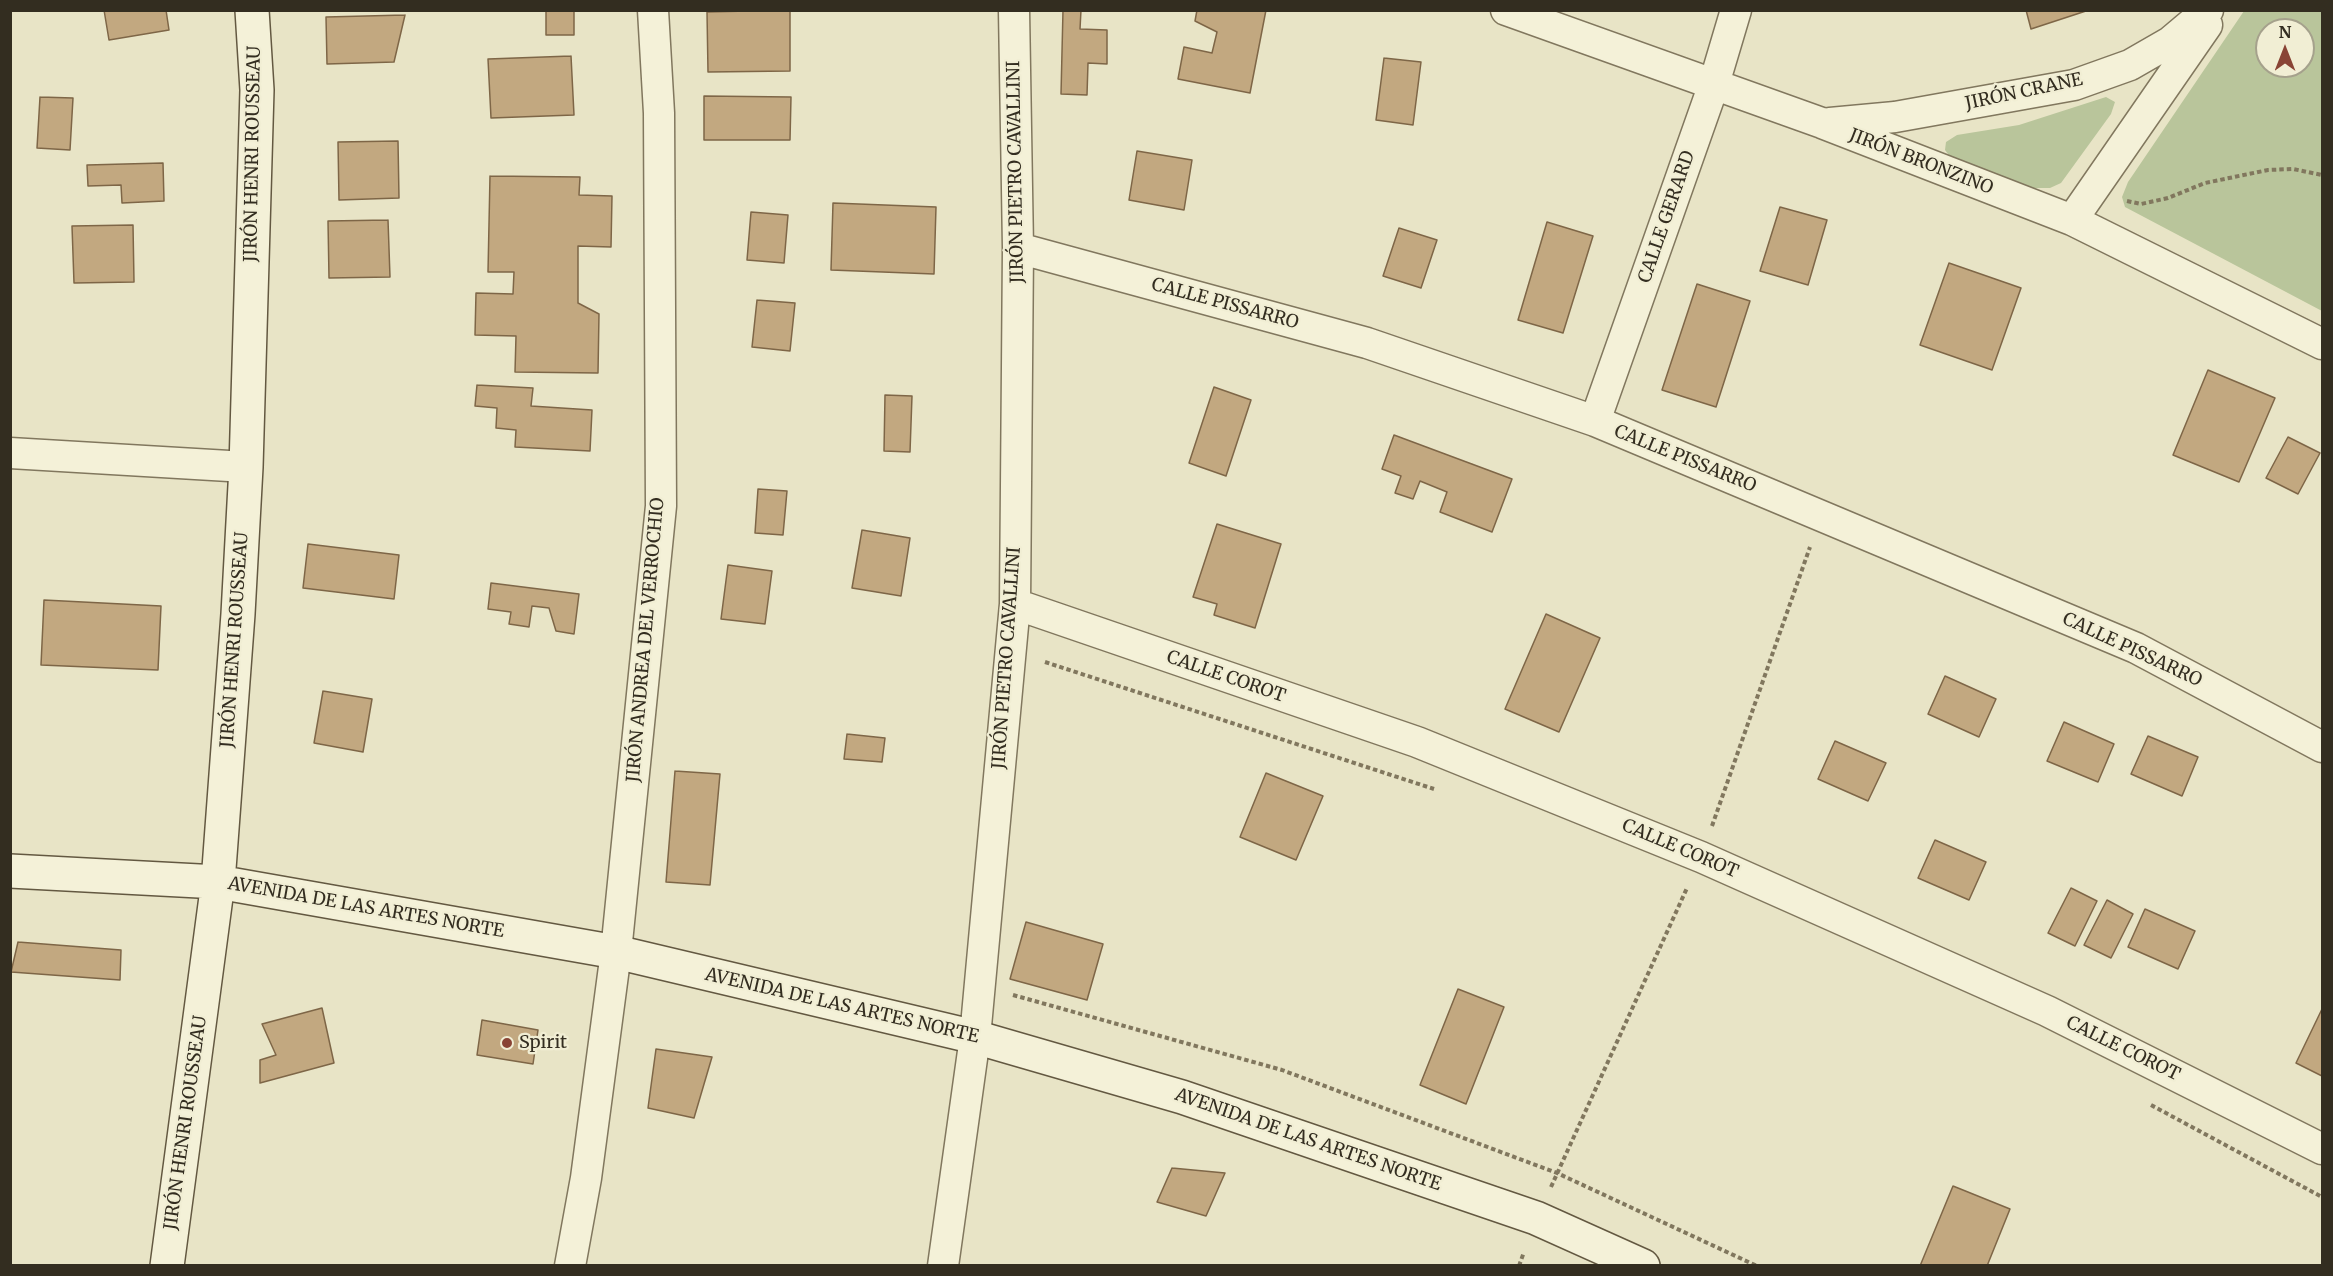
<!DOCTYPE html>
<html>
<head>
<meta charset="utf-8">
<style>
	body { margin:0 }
	#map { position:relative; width:2333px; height:1276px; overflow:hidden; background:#e8e4c6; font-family:Merriweather,serif }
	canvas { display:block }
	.frame { position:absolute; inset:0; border:12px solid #332d20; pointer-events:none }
	.north { position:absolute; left:2255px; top:18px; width:60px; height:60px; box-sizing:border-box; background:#f1eed4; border:2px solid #a5a18c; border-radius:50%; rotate:0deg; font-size:16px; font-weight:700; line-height:24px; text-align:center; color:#332d20 }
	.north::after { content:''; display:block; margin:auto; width:21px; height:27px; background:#894435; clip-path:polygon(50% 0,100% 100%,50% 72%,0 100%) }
</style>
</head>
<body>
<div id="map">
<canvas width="2333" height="1276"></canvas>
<div class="frame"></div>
<div class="north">N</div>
</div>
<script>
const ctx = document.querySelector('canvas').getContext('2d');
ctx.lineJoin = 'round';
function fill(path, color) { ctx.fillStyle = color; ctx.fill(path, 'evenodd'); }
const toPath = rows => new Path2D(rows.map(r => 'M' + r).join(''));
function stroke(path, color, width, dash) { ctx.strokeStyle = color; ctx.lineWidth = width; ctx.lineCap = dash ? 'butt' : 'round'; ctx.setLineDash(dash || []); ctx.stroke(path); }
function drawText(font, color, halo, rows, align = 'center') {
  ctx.font = font + ' Merriweather,serif'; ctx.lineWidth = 4.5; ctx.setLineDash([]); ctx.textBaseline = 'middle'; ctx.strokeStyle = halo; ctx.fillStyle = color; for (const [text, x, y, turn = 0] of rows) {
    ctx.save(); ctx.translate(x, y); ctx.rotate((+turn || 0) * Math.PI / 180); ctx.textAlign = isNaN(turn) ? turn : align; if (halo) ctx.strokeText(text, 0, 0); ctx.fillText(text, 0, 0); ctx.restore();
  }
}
fill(toPath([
	[2244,11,2322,11,2322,311,2125,207,2122,197,2128,182],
	[2267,30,2303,30,2303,66,2267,66],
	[2106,97,2115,102,2111,114,2061,183,2050,188,2030,188,1951,158,1945,150,1946,142,1957,135,2019,125]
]), '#b9c59b');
const building = toPath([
	[104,10,166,10,169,30,109,40,104,10],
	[546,10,574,10,574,35,546,35,546,10],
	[790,10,790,71,708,72,707,12,790,10],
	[1063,10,1081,10,1080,29,1107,30,1107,64,1088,63,1087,95,1061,94,1063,10],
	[1197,10,1266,10,1250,93,1178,79,1184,47,1212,53,1217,32,1195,21,1197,10],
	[2026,10,2089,10,2031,29,2026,10],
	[405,15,394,62,327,64,326,17,405,15],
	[571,56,574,115,491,118,488,59,571,56],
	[1384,58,1421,62,1413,125,1376,120,1384,58],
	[704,96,791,97,790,140,704,140,704,96],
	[40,97,73,98,70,150,37,148,40,97],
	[398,141,399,198,339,200,338,142,398,141],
	[1137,151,1192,160,1184,210,1129,200,1137,151],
	[163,163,164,201,122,203,121,185,88,186,87,165,163,163],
	[490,176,580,177,579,195,612,196,611,247,578,246,578,303,599,314,598,373,515,372,516,336,475,335,476,293,513,294,514,272,488,272,490,176],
	[833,203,936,207,934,274,831,270,833,203],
	[1780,207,1827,220,1808,285,1760,271,1780,207],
	[751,212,788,215,784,263,747,260,751,212],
	[388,220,390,277,329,278,328,221,388,220],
	[1547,222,1593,236,1563,333,1518,320,1547,222],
	[133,225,134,282,74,283,72,226,133,225],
	[1399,228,1437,240,1421,288,1383,276,1399,228],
	[1949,263,2021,288,1992,370,1920,345,1949,263],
	[1697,284,1750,301,1716,407,1662,390,1697,284],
	[757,300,795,303,790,351,752,347,757,300],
	[2208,370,2275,398,2239,482,2173,455,2208,370],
	[477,385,533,388,531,406,592,410,590,451,515,447,516,430,496,428,497,408,475,406,477,385],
	[1214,387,1251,400,1226,476,1189,463,1214,387],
	[885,395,912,396,910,452,884,451,885,395],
	[1394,435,1512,479,1492,532,1440,512,1447,492,1420,481,1413,499,1395,493,1401,476,1382,469,1394,435],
	[2288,437,2320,453,2298,494,2266,478,2288,437],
	[758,489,787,491,783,535,755,533,758,489],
	[1217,524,1281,544,1255,628,1214,615,1217,604,1193,597,1217,524],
	[862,530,910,538,901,596,852,588,862,530],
	[308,544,399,555,394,599,303,588,308,544],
	[728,565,772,571,765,624,721,619,728,565],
	[491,583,579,594,574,634,556,631,549,608,532,606,529,627,509,624,511,612,488,609,491,583],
	[44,600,161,606,158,670,41,665,44,600],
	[1546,614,1600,638,1559,732,1505,709,1546,614],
	[1945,676,1996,699,1979,737,1928,714,1945,676],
	[323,691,372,699,363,752,314,743,323,691],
	[2064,722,2114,744,2098,782,2047,761,2064,722],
	[847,734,885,738,882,762,844,759,847,734],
	[2148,736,2198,757,2182,796,2131,774,2148,736],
	[1835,741,1886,763,1868,801,1818,779,1835,741],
	[675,771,720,774,710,885,666,882,675,771],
	[1266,773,1323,796,1296,860,1240,837,1266,773],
	[1935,840,1986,862,1969,900,1918,878,1935,840],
	[2071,888,2097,901,2075,946,2048,933,2071,888],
	[2107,900,2133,914,2111,958,2084,945,2107,900],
	[2145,909,2195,931,2178,969,2128,947,2145,909],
	[1026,922,1103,944,1087,1000,1010,979,1026,922],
	[18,942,121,950,120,980,11,972,18,942],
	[1458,989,1504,1007,1466,1104,1420,1085,1458,989],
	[322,1008,334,1063,260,1083,260,1060,276,1055,262,1024,322,1008],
	[2322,1009,2322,1076,2296,1063,2322,1009],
	[482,1020,538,1030,533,1064,477,1055,482,1020],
	[656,1049,712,1057,694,1118,648,1108,656,1049],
	[1172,1168,1225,1173,1206,1216,1157,1202,1172,1168],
	[1953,1186,2010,1209,1987,1266,1920,1266,1953,1186]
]);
fill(building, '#c2a880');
stroke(building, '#7e6647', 1.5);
const street = toPath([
	[1506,10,1822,123,2072,220,2322,344],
	[1830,123,1895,117,2074,85,2130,65,2170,42,2208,10],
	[2072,220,2207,25],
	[1018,248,1367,343,1595,421,2136,648,2322,747],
	[1595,421,1714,84,1736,10],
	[10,453,246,467],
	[1015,604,1417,742,1701,857,2047,1011,2322,1149],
	[570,1266,586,1178,616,952,661,506,659,113,653,10],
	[943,1266,975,1037,1015,604,1018,248,1014,10]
]);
const secondary = toPath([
	[10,871,218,882,616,952,975,1037,1182,1097,1536,1218,1643,1266],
	[167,1266,218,882,238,614,246,467,257,90,252,10]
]);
stroke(street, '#81775e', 33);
stroke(secondary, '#635841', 36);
stroke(toPath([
	[2127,201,2141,204,2168,198,2205,183,2268,170,2293,169,2322,175],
	[1045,662,1434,789],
	[1712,826,1810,547],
	[1013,995,1282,1070,1557,1173,1757,1266],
	[2151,1105,2322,1197],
	[1551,1187,1687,888],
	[1519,1266,1524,1252]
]), '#81775e', 4, [4.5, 3]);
stroke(street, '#f4f1d8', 30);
stroke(secondary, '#f4f1d8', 33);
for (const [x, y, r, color] of [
	[507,1043,6,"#894435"]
]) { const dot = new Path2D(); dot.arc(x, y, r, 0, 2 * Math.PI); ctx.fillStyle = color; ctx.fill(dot); stroke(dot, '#f1eed4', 2); }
drawText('18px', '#332d20', '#f1eed4', [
	["JIRÓN CRANE",2024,92,-12],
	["JIRÓN HENRI ROUSSEAU",253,154,-89],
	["JIRÓN BRONZINO",1921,162,21],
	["JIRÓN PIETRO CAVALLINI",1016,172,-91],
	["CALLE GERARD",1667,217,-71],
	["CALLE PISSARRO",1225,304,15],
	["CALLE PISSARRO",1685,459,22],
	["JIRÓN HENRI ROUSSEAU",235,640,-86],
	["JIRÓN ANDREA DEL VERROCHIO",646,640,-85],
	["CALLE PISSARRO",2132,650,25],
	["JIRÓN PIETRO CAVALLINI",1007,658,-86],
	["CALLE COROT",1226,677,19],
	["CALLE COROT",1680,849,23],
	["AVENIDA DE LAS ARTES NORTE",366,908,10],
	["AVENIDA DE LAS ARTES NORTE",842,1006,13],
	["CALLE COROT",2123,1049,26],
	["JIRÓN HENRI ROUSSEAU",186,1123,-82],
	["AVENIDA DE LAS ARTES NORTE",1308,1140,19]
]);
drawText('18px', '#332d20', '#f1eed4', [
	["Spirit",519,1043]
], 'left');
</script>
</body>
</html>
